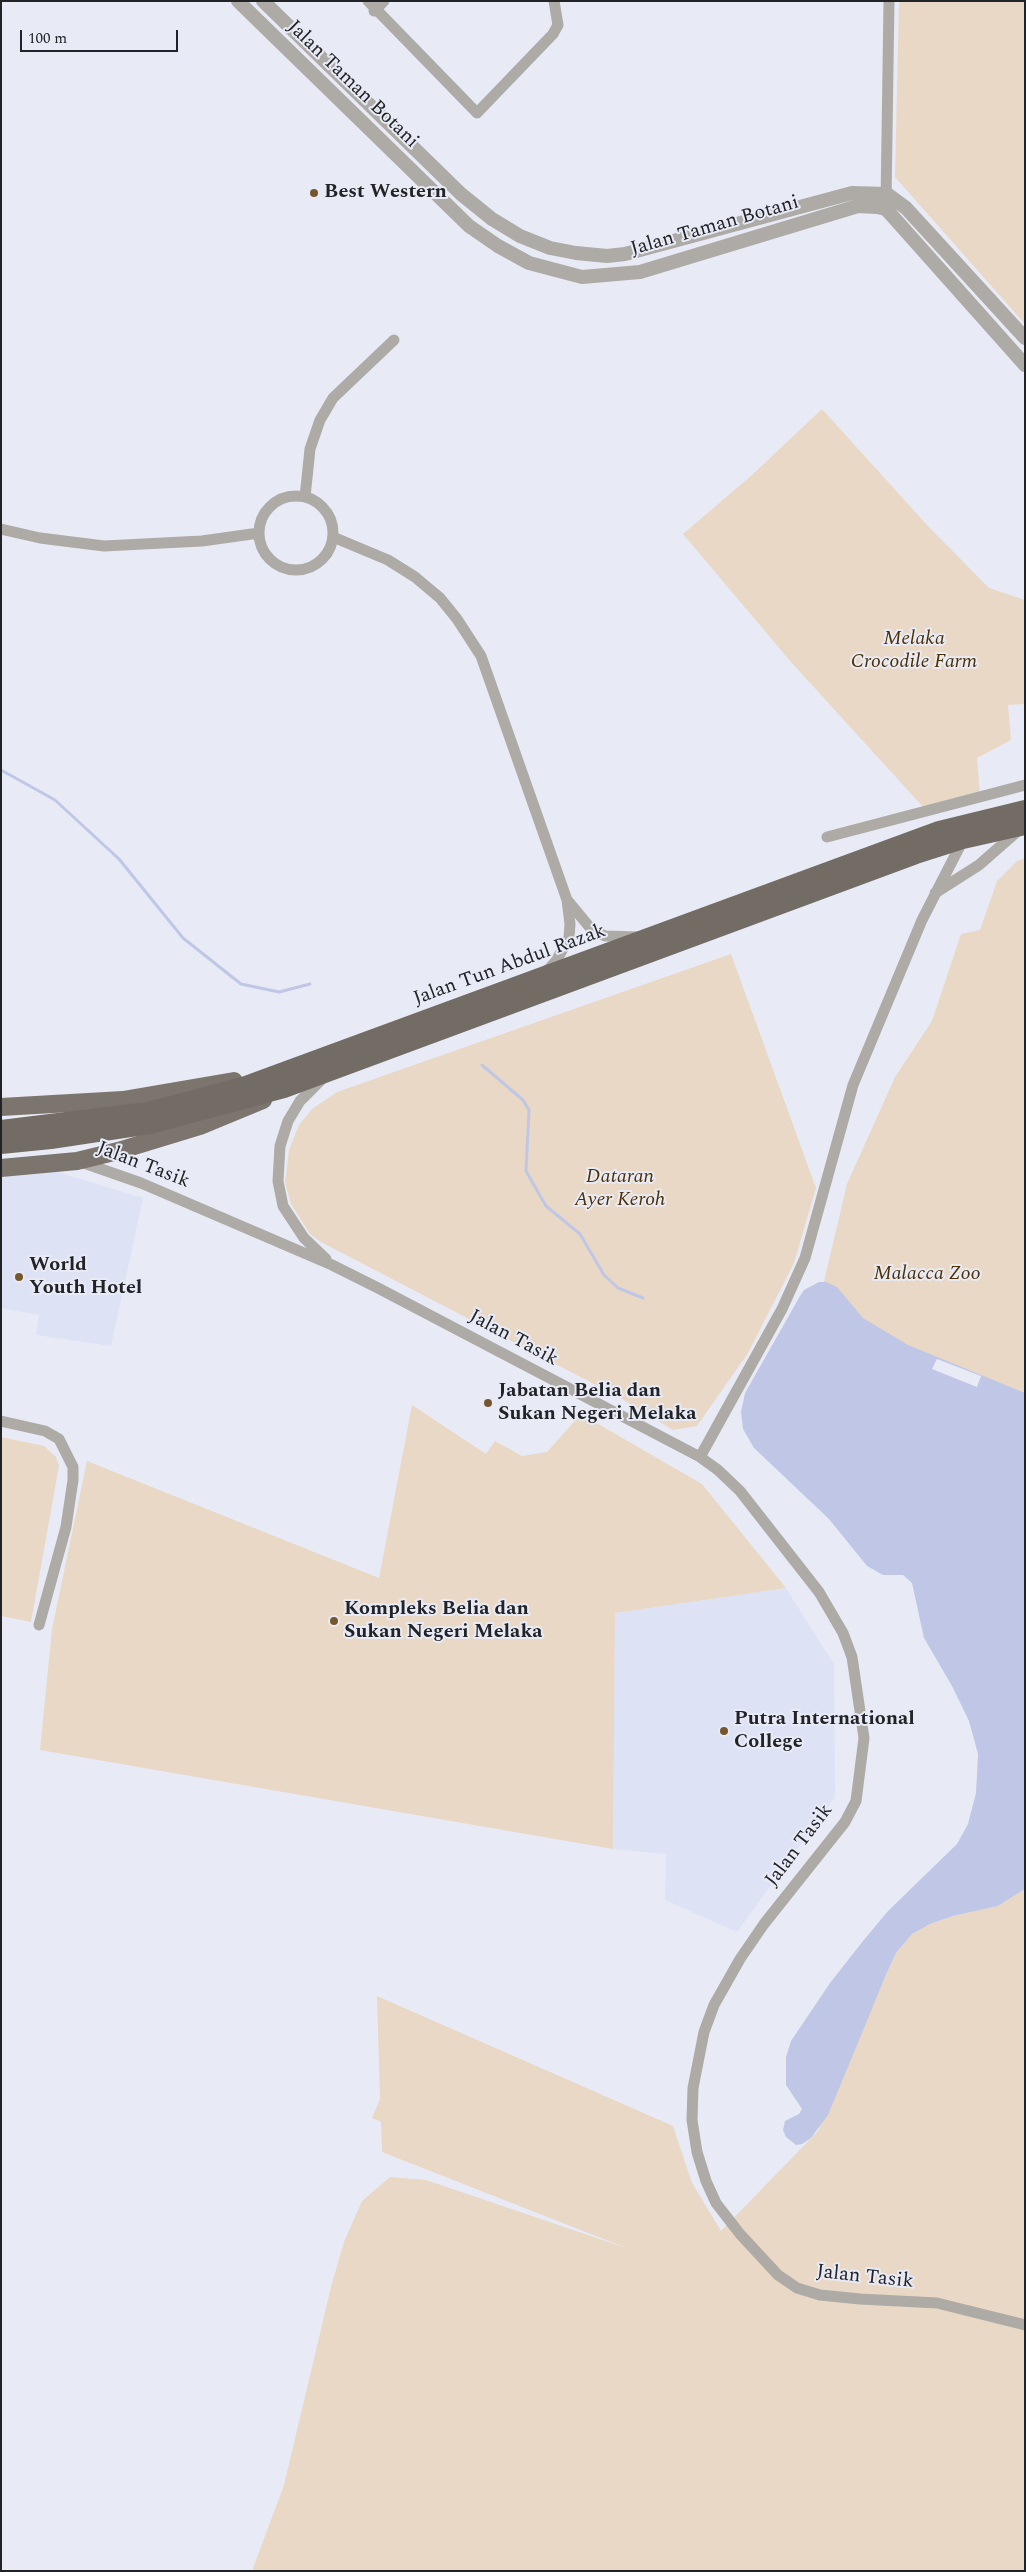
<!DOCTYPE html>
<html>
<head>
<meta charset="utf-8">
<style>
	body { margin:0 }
	#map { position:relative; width:1026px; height:2572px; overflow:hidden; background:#e8ebf6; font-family:Spectral,serif }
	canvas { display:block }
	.frame { position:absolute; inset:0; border:2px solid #222327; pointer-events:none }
	.scale { position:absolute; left:20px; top:30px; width:158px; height:22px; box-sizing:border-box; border:2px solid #222327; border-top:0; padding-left:6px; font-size:15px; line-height:18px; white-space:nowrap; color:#222327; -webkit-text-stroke:4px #e8ebf6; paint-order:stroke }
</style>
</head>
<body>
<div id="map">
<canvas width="1026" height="2572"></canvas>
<div class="frame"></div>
<div class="scale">100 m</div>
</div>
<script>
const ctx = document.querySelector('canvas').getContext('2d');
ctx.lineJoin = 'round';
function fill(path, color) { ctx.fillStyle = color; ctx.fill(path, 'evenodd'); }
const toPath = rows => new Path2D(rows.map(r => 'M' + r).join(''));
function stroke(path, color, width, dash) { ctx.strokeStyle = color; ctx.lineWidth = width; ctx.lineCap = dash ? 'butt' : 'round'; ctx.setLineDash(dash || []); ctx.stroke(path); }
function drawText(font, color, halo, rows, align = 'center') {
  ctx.font = font + ' Spectral,serif'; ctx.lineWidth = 4; ctx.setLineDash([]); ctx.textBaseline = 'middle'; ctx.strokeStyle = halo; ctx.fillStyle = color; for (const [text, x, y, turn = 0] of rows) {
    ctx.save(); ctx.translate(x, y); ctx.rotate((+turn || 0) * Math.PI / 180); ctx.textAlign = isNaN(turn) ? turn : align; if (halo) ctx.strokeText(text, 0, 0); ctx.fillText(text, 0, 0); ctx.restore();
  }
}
fill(toPath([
	[54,1171,143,1198,111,1346,36,1335,39,1315,1,1308,1,1173],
	[786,1588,834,1664,835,1797,737,1932,665,1900,666,1854,613,1849,615,1613]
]), '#dee2f5');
fill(toPath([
	[899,1,1025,1,1025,324,895,177],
	[822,409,927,525,989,588,1025,600,1025,704,1008,705,1011,740,977,758,980,795,924,808,791,662,683,534,752,475],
	[1025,858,1025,1436,813,1328,847,1184,895,1077,932,1021,961,934,980,930,997,881,1017,861],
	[731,954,816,1188,794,1263,748,1353,697,1426,673,1430,617,1396,321,1242,310,1234,291,1204,285,1182,289,1150,299,1125,312,1109,337,1092],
	[412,1405,486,1454,495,1441,522,1456,547,1452,581,1414,702,1484,786,1588,615,1613,613,1849,40,1750,52,1629,87,1461,379,1578],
	[1,1437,44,1446,56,1457,59,1466,31,1622,1,1616],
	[1025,1889,1025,2571,252,2571,284,2485,331,2287,344,2242,362,2201,390,2177,426,2180,629,2249,382,2152,381,2122,372,2118,380,2099,377,1996,673,2126,692,2183,721,2231,818,2131,896,1953,912,1934,930,1924,953,1916,998,1906]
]), '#e8d8c5');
fill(toPath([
	[819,1282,826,1282,837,1287,863,1318,908,1345,1025,1393,1025,1889,998,1906,953,1916,930,1924,912,1934,896,1953,886,1975,828,2115,811,2138,802,2144,796,2145,786,2137,783,2130,785,2121,799,2114,802,2109,786,2085,786,2057,791,2041,830,1983,863,1941,888,1911,957,1844,968,1824,976,1793,978,1754,969,1721,952,1686,924,1638,912,1583,903,1575,883,1575,867,1566,829,1519,754,1448,743,1429,741,1412,745,1393,800,1296,804,1290]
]), '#c0c7e6');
fill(toPath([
	[937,1359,981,1376,977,1387,932,1369]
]), '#e8ebf6');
stroke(toPath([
	[1,770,55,800,119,859,183,938,241,984,279,992,310,984],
	[482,1065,523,1100,529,1110,526,1171,546,1206,580,1234,604,1275,618,1288,643,1298]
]), '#c0c7e6', 3);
stroke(toPath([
	[368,1,477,113,553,34,558,25,554,1],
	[374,11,384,1],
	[886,202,889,1],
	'259 533a37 37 0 1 1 74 0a37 37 0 1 1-74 0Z',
	[305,497,310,449,320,420,333,398,394,340],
	[1,529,40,538,104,546,202,541,259,533],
	[333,537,388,560,415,577,440,598,457,619,481,656,567,900,570,924,569,938,556,961,546,972],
	[827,837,1025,785],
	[935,893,979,865,1020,829],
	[568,901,592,930,605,936,640,937],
	[323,1078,300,1101,288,1121,280,1146,278,1181,283,1206,304,1238,326,1259],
	[78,1161,141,1183,332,1265,378,1288,700,1457,718,1470,740,1491,819,1592,843,1633,852,1657,864,1738,856,1801,845,1822,764,1924,740,1959,714,2005,704,2032,693,2088,692,2120,697,2152,706,2181,716,2203,740,2234,778,2275,797,2288,820,2295,860,2299,937,2303,1025,2325],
	[1,1421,45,1431,59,1439,73,1467,73,1480,66,1527,39,1625],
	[700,1457,782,1309,805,1258,853,1085,922,920,963,840]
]), '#aeaba7', 11);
stroke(toPath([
	[238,1,469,226,498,246,529,263,582,277,640,272,858,206,877,207,886,209,895,219,1025,365],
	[263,1,461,194,492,219,520,236,550,248,576,253,607,256,625,254,852,193,887,194,906,208,1025,338]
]), '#aeaba7', 14);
stroke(toPath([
	[1,1107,123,1100,234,1081],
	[1,1168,77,1161,118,1151,200,1126,263,1100]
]), '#7b756e', 18);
stroke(toPath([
	[1,1129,148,1111,243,1086,939,830,1025,809],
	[1,1145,51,1140,150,1125,284,1089,916,855,963,840,1025,826]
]), '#726c64', 18);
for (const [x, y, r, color] of [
	[314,193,5,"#76562c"],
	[19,1277,5,"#76562c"],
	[488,1403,5,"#76562c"],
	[334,1621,5,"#76562c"],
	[724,1731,5,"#76562c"]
]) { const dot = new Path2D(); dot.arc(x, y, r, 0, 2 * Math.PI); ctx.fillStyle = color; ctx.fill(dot); stroke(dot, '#e8ebf6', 2); }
drawText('20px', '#222327', '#e8ebf6', [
	["Jalan Taman Botani",352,85,44],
	["Jalan Taman Botani",715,227,-16],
	["Jalan Tun Abdul Razak",510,966,-20],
	["Jalan Tasik",143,1166,21],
	["Jalan Tasik",513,1339,28],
	["Jalan Tasik",800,1846,-53],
	["Jalan Tasik",865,2278,6]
]);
drawText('bold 20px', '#222327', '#e8ebf6', [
	["Best Western",324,193],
	["World",29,1266],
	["Youth Hotel",29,1289],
	["Jabatan Belia dan",498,1392],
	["Sukan Negeri Melaka",498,1415],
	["Kompleks Belia dan",344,1610],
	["Sukan Negeri Melaka",344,1633],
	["Putra International",734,1720],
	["College",734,1743]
], 'left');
drawText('italic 20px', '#4d2f00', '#e8ebf6', [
	["Melaka",914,640],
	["Crocodile Farm",914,663],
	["Dataran",620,1178],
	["Ayer Keroh",620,1201],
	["Malacca Zoo",927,1275]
]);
</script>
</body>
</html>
